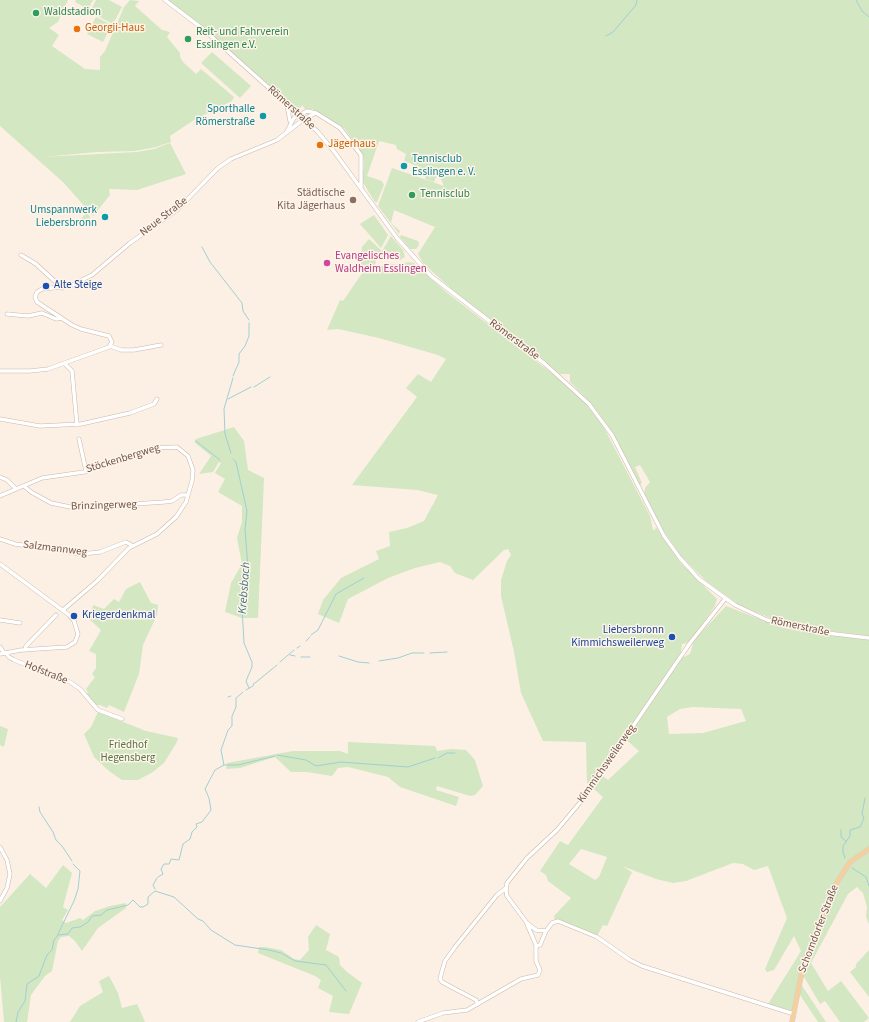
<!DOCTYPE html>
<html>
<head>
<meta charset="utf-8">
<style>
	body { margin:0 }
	canvas { display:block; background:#fbf0e3 }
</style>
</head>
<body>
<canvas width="869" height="1022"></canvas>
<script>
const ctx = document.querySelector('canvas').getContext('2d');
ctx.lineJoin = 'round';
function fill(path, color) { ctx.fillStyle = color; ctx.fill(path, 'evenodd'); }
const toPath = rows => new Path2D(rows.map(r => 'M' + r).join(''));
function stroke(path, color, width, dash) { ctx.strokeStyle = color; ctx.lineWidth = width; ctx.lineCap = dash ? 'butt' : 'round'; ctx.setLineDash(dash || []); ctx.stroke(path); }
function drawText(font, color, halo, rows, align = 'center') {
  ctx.font = font + ' "Source Sans 3",sans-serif'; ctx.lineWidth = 3; ctx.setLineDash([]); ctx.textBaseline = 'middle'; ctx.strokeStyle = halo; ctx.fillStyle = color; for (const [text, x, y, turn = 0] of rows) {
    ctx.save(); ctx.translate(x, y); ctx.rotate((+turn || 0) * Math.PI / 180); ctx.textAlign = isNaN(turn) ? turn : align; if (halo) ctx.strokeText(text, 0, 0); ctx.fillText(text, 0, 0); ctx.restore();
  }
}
fill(toPath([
	[0,0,68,0,58,22,49,28,59,35,52,46,85,69,100,70,100,57,105,51,124,7,130,0,139,1,135,6,162,30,170,32,167,37,180,53,180,57,183,62,196,74,201,69,234,97,232,101,194,120,170,136,171,142,156,147,135,151,97,152,42,157,137,152,154,149,170,143,186,174,137,190,109,189,110,195,93,216,64,183,0,126],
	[76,0,93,0,88,9,75,2],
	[96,0,109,0,122,7,113,24,90,12],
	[168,0,869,0,869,636,807,628,775,620,739,605,706,581,681,556,660,526,644,494,645,488,650,482,640,465,635,467,642,483,640,485,609,428,591,403,570,382,570,374,560,374,460,297,423,263,418,254,435,227,394,210,391,223,400,231,399,234,378,206,392,168,444,186,439,175,404,161,406,154,397,149,396,145,379,141,367,176,382,181,384,185,377,202,375,202,362,181,364,165,363,155,345,129,312,109,305,109,302,105,300,109,292,105,195,21],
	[96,17,112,25,103,42,87,34],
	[212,52,251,86,240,98,201,63],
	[427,172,437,175,434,182,425,179],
	[87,212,90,217,85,225,80,220],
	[374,215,388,235,381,248,360,224],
	[401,235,418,241,419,245,416,249,410,249,400,237],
	[391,236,403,250,405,257,400,260,388,254,385,256,377,255,375,266,384,266,384,264,387,263,399,265,408,262,414,263,446,292,558,378,584,402,601,422,650,516,653,530,655,530,656,527,680,562,717,599,715,606,699,629,687,643,682,644,681,653,684,657,690,654,693,643,699,635,726,606,780,627,803,632,869,640,869,847,849,861,835,881,804,957,792,1011,768,1004,801,951,794,936,774,970,767,972,765,969,787,918,768,866,754,870,743,864,733,863,686,881,673,883,656,879,622,866,632,872,607,926,603,925,597,936,555,920,554,916,571,898,548,881,546,875,540,871,560,841,568,845,603,797,587,783,586,742,543,741,521,693,514,652,501,596,501,580,507,561,511,555,508,549,504,550,473,580,455,573,450,566,440,562,415,568,388,578,348,599,339,623,318,614,323,600,341,578,379,559,376,551,390,546,389,532,407,528,424,521,438,495,417,490,352,485,417,397,406,388,418,374,431,382,446,359,438,355,379,338,338,329,327,330,340,300,343,301,365,269,360,266,362,247,369,239,382,251],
	[693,707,741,709,746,721,703,733,669,734,667,717,680,709],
	[624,738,639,751,608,780,600,774],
	[581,849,607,857,599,877,595,880,569,864],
	[234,427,244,441,248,470,264,478,258,618,242,618,225,612,231,583,242,564,237,538,242,522,242,506,218,492,225,479,215,473,221,463,219,462,213,472,199,474,211,456,194,442,196,439],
	[140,582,151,603,158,605,157,615,143,645,139,674,124,712,109,705,107,708,100,705,96,705,86,694,88,693,86,689,95,677,92,674,96,668,96,654,89,651,101,630,89,619,93,605,104,609,114,599,119,602,126,589],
	[98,712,146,731,178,738,177,742,164,763,153,772,138,780,122,780,109,771,94,757,84,734,91,727],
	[0,726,8,729,4,747,0,745],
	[348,742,435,746,437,751,452,749,466,750,475,760,483,786,475,795,470,796,437,786,436,790,459,797,456,806,400,787,388,777,348,767,338,768,332,776,307,772,291,772,275,757,240,768,226,769,227,763,293,751,340,751,348,754],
	[869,851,869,924,866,917,867,907,863,893,857,887,848,894,811,963,828,991,841,981,869,1018,864,1022,840,1022,825,1001,820,1004,804,977,801,984,826,1022,818,1022,798,992,802,973,839,880,853,861],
	[63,865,72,873,63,907,68,910,62,920,66,923,80,918,83,920,95,911,110,906,126,903,126,908,98,928,82,951,75,941,69,936,61,937,58,941,52,971,45,976,31,995,27,1022,4,1022,0,976,0,907,30,874,46,888],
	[316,925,330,934,326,950,339,957,340,965,347,972,362,983,349,1014,329,1012,333,996,318,988,321,980,315,976,258,953,259,947,265,947,281,950,294,959,300,960,309,950,308,937],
	[869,950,869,997,850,972,856,967,856,964],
	[109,976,118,993,122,1008,137,1004,145,1022,70,1022,80,1006,103,992,99,981]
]), '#d3e7c3');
stroke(toPath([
	[856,0,862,11,869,17],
	[606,36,613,32,636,5,637,0],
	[202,247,210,262,242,303,243,311,249,320],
	[233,376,239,362,239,354,245,346,249,336,249,323],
	[254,387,270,377],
	[228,399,251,387],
	[196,441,220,460],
	[231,453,225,434,224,409,233,378],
	[233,459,236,462,247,511,245,529,248,568,243,583,242,607,244,643,252,662,252,667,246,681,249,688],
	[311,635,318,630,336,594,364,578],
	[306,641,310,637],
	[297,648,300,646],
	[430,653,447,652],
	[290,655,295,656],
	[339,656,358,662,369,663],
	[301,657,310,657],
	[379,661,398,658,412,653,424,653],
	[280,662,294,650],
	[255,683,277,665],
	[246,690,253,686,254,683],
	[228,697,231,696],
	[277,755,306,760,316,766,341,762,408,767,435,758],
	[438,758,447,753,455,753],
	[224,765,238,765,275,756],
	[39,807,40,812,53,832,56,840,62,846,72,861],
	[841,830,841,837,846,841],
	[845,858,843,852,843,846,850,836,850,830,860,827,861,825,864,818,862,814,865,798],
	[852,868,866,877,869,886],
	[158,877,163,874,161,869,164,864,169,864,171,859,179,860,183,844,190,839,192,832,197,827,196,824,202,822,211,810,209,798,205,789,215,770,224,765,221,750,228,730,232,726,232,716,236,707,236,698,243,692],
	[155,889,153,885,157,878],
	[58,934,74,901,78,889,80,871,73,864],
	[16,1022,18,1012,25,1001,27,984,39,976,47,955,52,950,54,940,58,935,68,934,72,928,80,927,88,922,92,916,101,915,107,910,128,905,133,900,140,907,143,907,148,904,148,897,155,891,174,897,198,919,203,921,211,930,235,945,269,950,281,953,295,961,326,965,346,991]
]), '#a0cfd4', 1);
const minor = toPath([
	[165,0,203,29,317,131,333,150,397,238,431,276,545,364,589,404,612,435,664,536,680,558,699,579,735,605,767,620,810,631,869,638],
	[287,105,290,121],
	[286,133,294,118,307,111,316,113,340,128,361,155,361,189],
	[21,255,36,264,62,288],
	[7,314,28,316,42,313,56,319,61,318],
	[110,346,121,350,134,350,161,345],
	[65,364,72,371,77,425],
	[0,371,30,371,48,369,109,347,112,342,109,336,81,329,72,325,37,302,35,297,37,292,42,289,70,286,92,275,130,243,177,210,218,168,231,159,277,140,304,119,316,113],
	[0,419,40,426,81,424,130,413,154,404,157,399],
	[79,439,86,471],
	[0,477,7,480,16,489],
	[24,486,31,492,51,503,75,508,164,502,172,501,181,495,188,495],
	[0,496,42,478,84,472,153,448,177,447,188,456,193,470,192,481,186,502,176,517,157,534,129,548,97,581,63,610],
	[0,539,15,544,82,554,100,552,126,542,133,546],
	[0,564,69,615,74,621,78,634,75,642,67,647,21,650,0,654],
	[0,620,20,623],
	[0,647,4,653],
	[25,650,26,646,56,615],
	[6,653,9,657,14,660,70,682,80,689,98,710,122,719],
	[0,847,7,860,10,874,7,888,0,901],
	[546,931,536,930,527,923,507,896,506,891,507,883,527,858,557,830,583,799,690,643,725,599],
	[536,946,540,945,546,931,552,923,558,921,597,937,630,960,642,966,794,1014],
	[478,1004,476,1000,442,982,440,979,442,971,445,961,455,947,497,895,506,888],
	[418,1022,443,1013,467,1010,521,979,538,975,540,970,536,961,536,945,527,924]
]);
const major = toPath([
	[792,1022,803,966,836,884,850,862,869,849]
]);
stroke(minor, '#cbb7aa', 4.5);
stroke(major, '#d7d0cd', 5.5);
stroke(minor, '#fff', 3.5);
stroke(major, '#f5d09f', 4.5);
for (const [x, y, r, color] of [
	[36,13,4,"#2e9e5b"],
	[77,29,4,"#e8710a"],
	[188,39,4,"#2e9e5b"],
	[263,116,4,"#0f9aa8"],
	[320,145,4,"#e8710a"],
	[404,166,4,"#0f9aa8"],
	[412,195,4,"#2e9e5b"],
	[353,200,4,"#8d6e63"],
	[105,217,4,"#0f9aa8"],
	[327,263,4,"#d1479c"],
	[46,286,4,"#1a4fb4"],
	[74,616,4,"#1a4fb4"],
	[672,637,4,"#1a4fb4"]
]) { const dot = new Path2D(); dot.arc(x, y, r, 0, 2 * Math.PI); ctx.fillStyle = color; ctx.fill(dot); stroke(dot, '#fef4e9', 1.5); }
drawText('11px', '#27864d', '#fef4e9', [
	["Waldstadion",44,13],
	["Reit- und Fahrverein",196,33],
	["Esslingen e.V.",196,46],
	["Tennisclub",420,195]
], 'left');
drawText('11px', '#c56008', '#fef4e9', [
	["Georgii-Haus",85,29],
	["Jägerhaus",328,145]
], 'left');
drawText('11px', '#71564b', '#fef4e9', [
	["Römerstraße",291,108,42],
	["Neue Straße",164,217,-38],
	["Römerstraße",514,340,37],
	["Stöckenbergweg",123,459,-17],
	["Brinzingerweg",104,506,-2],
	["Salzmannweg",55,549,7],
	["Römerstraße",800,627,12],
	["Hofstraße",46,673,22],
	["Kimmichsweilerweg",607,764,-55],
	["Schorndorfer Straße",819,929,-69]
]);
drawText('11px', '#0d838f', '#fef4e9', [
	["Sporthalle",255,110],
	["Römerstraße",255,123],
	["Tennisclub",412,160,"left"],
	["Esslingen e. V.",412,173,"left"],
	["Umspannwerk",97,211],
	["Liebersbronn",97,224]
], 'right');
drawText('11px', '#785e54', '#fef4e9', [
	["Städtische",345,194],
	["Kita Jägerhaus",345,207]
], 'right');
drawText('11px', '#b23c85', '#fef4e9', [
	["Evangelisches",335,257],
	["Waldheim Esslingen",335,270]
], 'left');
drawText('11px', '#164399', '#fef4e9', [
	["Alte Steige",54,286],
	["Kriegerdenkmal",82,616],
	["Liebersbronn",664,631,"right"],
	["Kimmichsweilerweg",664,644,"right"]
], 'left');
drawText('11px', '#557643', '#fef4e9', [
	["Friedhof",128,746],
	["Hegensberg",128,759]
]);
drawText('italic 12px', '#43767c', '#fef4e9', [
	["Krebsbach",245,588,-86]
]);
</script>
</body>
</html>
